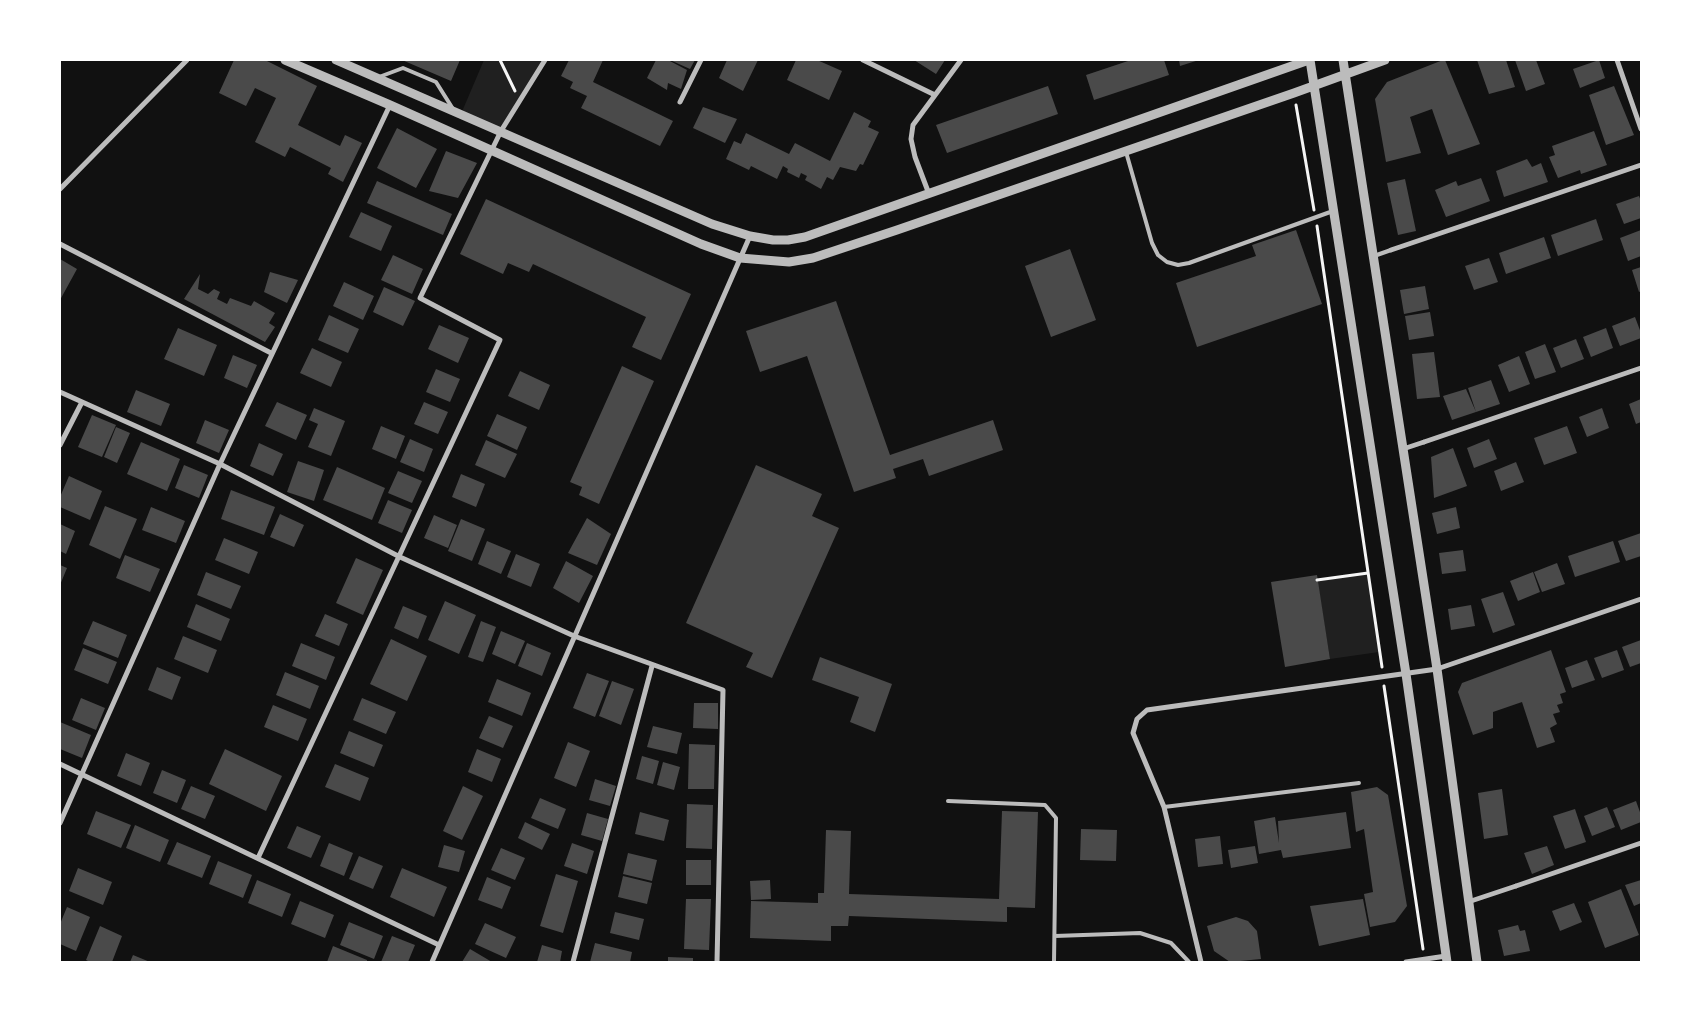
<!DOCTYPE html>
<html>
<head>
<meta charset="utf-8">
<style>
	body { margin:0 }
	#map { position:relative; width:1701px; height:1022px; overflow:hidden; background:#111; font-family:"DejaVu Sans",sans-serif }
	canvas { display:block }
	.frame { position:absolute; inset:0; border:61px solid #fff; pointer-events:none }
</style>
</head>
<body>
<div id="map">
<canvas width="1701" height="1022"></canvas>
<div class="frame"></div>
</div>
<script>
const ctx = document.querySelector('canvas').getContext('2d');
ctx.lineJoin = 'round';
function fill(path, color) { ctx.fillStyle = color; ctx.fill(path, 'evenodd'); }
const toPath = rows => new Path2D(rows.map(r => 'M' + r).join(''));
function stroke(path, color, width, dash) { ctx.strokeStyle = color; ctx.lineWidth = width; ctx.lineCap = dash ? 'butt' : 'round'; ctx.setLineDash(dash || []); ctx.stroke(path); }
fill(toPath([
	[484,60,545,60,501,131,461,114],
	[1368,573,1379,652,1330,659,1317,580]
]), '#202020');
fill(toPath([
	[234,60,265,60,317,86,298,125,340,146,345,135,362,143,343,182,328,174,331,168,290,147,285,157,255,142,276,98,255,88,246,106,219,93],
	[402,60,460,60,451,81],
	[569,60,573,61,574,60,603,60,593,82,673,121,660,146,581,108,587,96,570,88,573,82,561,76],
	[656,60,668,60,687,70,681,89,668,83,667,90,647,78],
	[670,60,695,60,690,69],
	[727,60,758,60,743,91,719,78],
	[796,60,817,60,842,71,829,100,787,80],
	[914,60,945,60,936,74],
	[1131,60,1164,60,1169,75,1094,100,1086,75],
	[1179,60,1199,60,1180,66],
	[1443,60,1445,60,1480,144,1448,155,1432,109,1410,117,1421,153,1386,162,1375,99,1387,82],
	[1477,60,1506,60,1515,87,1489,94],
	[1515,60,1536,60,1545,84,1526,91],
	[1599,60,1605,78,1580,88,1573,69],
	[1048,86,1058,114,947,153,936,125],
	[1614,86,1634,135,1606,145,1589,95],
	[703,107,737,119,725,143,693,128],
	[854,112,871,121,868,127,879,132,863,165,860,164,856,171,840,167,833,180,827,177,821,189,805,180,807,176,801,173,799,178,787,172,788,169,783,166,777,179,751,166,749,170,726,159,734,141,741,144,746,133,789,154,795,143,830,161],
	[397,128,437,149,416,188,377,168],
	[1594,131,1607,165,1581,174,1580,170,1558,178,1549,157,1555,155,1552,146],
	[446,151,477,163,458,198,429,191],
	[1527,159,1532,167,1541,163,1548,182,1504,197,1496,171],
	[1481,178,1490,201,1446,217,1435,190,1456,181,1458,186],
	[1405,179,1416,231,1398,235,1387,183],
	[377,181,452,214,443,235,367,203],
	[1639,196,1641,201,1641,218,1624,224,1616,204],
	[486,199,691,294,661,360,632,347,646,317,533,264,529,272,508,263,503,274,460,254],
	[361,212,392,226,381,251,349,237],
	[1596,219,1603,240,1558,256,1551,235],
	[1296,230,1322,304,1197,347,1176,283,1256,256,1252,245],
	[1641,230,1641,256,1628,261,1620,238],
	[1544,237,1551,258,1506,274,1499,253],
	[1070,249,1096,320,1051,337,1025,266],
	[393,255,423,269,412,294,381,280],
	[1489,258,1498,282,1474,290,1465,266],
	[60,259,77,269,60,300],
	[1641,267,1641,291,1639,292,1632,270],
	[270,272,298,280,287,303,264,292],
	[200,274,198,289,208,294,214,289,220,292,217,299,227,304,230,298,251,306,254,301,275,313,269,323,275,327,265,342,184,299],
	[344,282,374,296,363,320,333,306],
	[1425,286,1429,309,1404,314,1400,290],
	[384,287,415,301,403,326,373,312],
	[836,301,890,455,993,420,1003,450,929,476,923,459,893,469,896,478,854,492,807,356,760,372,746,331],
	[1430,312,1434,336,1409,340,1405,316],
	[329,315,359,329,348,353,318,340],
	[1635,317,1641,333,1641,338,1620,346,1612,326],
	[439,325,469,338,458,363,428,349],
	[178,328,217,345,204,376,164,359],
	[1606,328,1613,348,1591,357,1583,337],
	[1576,339,1584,359,1561,368,1553,348],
	[1545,344,1556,372,1535,379,1525,352],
	[312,348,342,362,331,387,300,373],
	[1434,352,1440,397,1417,399,1412,354],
	[233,355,257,365,247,388,224,378],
	[1519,356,1530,384,1509,392,1498,365],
	[622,366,654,381,599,504,579,495,582,487,570,482],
	[436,369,460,379,450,402,426,392],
	[520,371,550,385,539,410,508,396],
	[1491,380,1500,404,1476,412,1468,388],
	[1466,389,1476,412,1452,420,1443,396],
	[136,390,170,404,161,426,127,412],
	[1641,399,1641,422,1636,424,1629,404],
	[277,402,307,415,296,440,265,426],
	[424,402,448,412,438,434,414,424],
	[314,408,345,421,331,456,308,447,318,424,309,420],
	[1602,408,1609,428,1587,437,1579,417],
	[497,414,527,427,517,450,487,436],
	[92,415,116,425,102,457,78,447],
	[205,420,229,430,219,453,196,443],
	[381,426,405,436,396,459,372,449],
	[1567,426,1577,453,1544,465,1534,438],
	[116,427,130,433,117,463,104,457],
	[410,439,433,449,424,472,400,462],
	[1489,439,1497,459,1474,468,1467,448],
	[486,440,517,454,505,478,475,465],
	[141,442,180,459,167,491,127,474],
	[259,443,283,454,273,476,250,466],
	[1453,448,1467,486,1434,498,1431,457],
	[298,461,324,470,314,501,287,492],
	[1516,462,1524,482,1501,491,1494,471],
	[184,465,208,475,199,498,175,488],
	[756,465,822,494,812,516,839,528,772,678,746,667,753,653,686,623],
	[337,467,385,488,372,520,323,500],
	[398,471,422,481,412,503,388,493],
	[461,474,485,484,476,507,452,497],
	[69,476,102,491,90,520,60,507,60,497],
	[231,490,275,507,264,535,221,519],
	[388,500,412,510,402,533,378,523],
	[105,506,137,519,120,559,89,545],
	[151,507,185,521,176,543,142,530],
	[1456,507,1460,528,1437,534,1432,513],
	[280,514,304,525,294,547,270,537],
	[434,515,457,525,448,548,424,538],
	[587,518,611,534,597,565,568,553],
	[461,519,485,529,472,561,448,551],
	[60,524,75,531,66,554,60,551],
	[1641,533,1641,556,1626,561,1618,541],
	[224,538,258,552,249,574,215,560],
	[487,541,511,551,501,574,478,564],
	[1613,541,1620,562,1575,577,1568,556],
	[1463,550,1466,571,1442,574,1439,553],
	[516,554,540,564,531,587,507,577],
	[125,555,160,569,150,592,116,578],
	[356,558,383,570,363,615,336,603],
	[566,561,593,576,579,603,553,588],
	[1557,563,1565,584,1542,592,1534,572],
	[60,565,67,568,60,585],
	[206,572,241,586,231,609,197,595],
	[1533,572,1540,592,1518,601,1510,581],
	[1317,575,1330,659,1285,667,1271,582],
	[1503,592,1515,625,1493,633,1481,599],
	[445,601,476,615,459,654,428,640],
	[196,604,230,619,221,641,187,627],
	[1471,605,1475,626,1451,630,1448,609],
	[403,606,427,616,418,639,394,628],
	[325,614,348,624,339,646,315,636],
	[93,621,127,635,118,658,83,644],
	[481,621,496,627,483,662,468,657],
	[501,631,525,641,515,664,492,654],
	[183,636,217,650,208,673,174,659],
	[391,639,427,656,407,701,370,684],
	[1641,640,1641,663,1630,667,1622,647],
	[301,643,335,657,326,680,292,666],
	[527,643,551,653,542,676,518,666],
	[83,648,117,662,108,684,74,670],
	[1551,650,1566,692,1560,694,1563,703,1557,705,1560,712,1553,714,1557,724,1550,728,1555,742,1537,748,1522,702,1493,712,1493,728,1473,735,1458,692,1462,683],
	[1617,650,1624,670,1602,678,1594,658],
	[820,657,892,684,875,732,850,722,859,697,812,680],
	[1587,660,1595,680,1572,688,1565,668],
	[157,667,181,677,172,700,148,690],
	[285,672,319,686,310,709,276,695],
	[587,673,609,681,595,717,573,708],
	[497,679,531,693,522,716,488,702],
	[612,681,634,689,621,725,599,716],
	[81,698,105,708,96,730,72,720],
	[362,698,396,712,386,734,353,720],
	[694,703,718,703,718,729,693,728],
	[273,705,307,719,298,741,264,727],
	[489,716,513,726,503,748,479,738],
	[60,722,91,735,82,758,60,749],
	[653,726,682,733,677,754,647,747],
	[349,731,383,745,374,767,340,753],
	[568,742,590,751,576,787,554,778],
	[689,744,715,745,714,789,688,789],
	[225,749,282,776,266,811,209,784],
	[477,749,501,759,492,782,468,772],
	[126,753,150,763,141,786,117,776],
	[642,756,659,761,653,784,636,779],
	[663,762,680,767,674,790,657,785],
	[335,764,369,778,360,801,325,787],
	[162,770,186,780,177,803,153,793],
	[595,779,616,786,610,806,589,800],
	[191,786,215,796,205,819,181,809],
	[463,786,483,796,462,840,443,831],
	[1377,787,1388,795,1407,906,1395,922,1370,927,1364,894,1373,892,1364,829,1356,832,1351,792],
	[1502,789,1508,835,1484,839,1478,793],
	[540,798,566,809,558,829,531,818],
	[1636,801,1641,815,1641,822,1621,830,1613,810],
	[687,804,713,805,712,849,686,848],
	[1607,807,1615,827,1592,836,1584,816],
	[1575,809,1586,842,1565,849,1553,816],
	[96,811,131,825,121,848,87,834],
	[1002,811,1038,812,1035,908,1007,907,1007,922,849,916,848,926,831,926,831,941,750,938,751,901,818,903,818,893,824,893,826,830,851,831,849,894,999,899],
	[640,812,669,820,664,841,635,834],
	[1346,812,1351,848,1283,858,1281,850,1259,854,1254,821,1275,817,1279,843,1278,821],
	[587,813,608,819,602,841,581,835],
	[525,822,550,834,542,850,518,838],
	[135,825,169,840,160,862,126,848],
	[297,826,321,836,311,858,287,848],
	[1081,829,1117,830,1116,861,1080,860],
	[1220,836,1223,864,1198,867,1195,839],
	[177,842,211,856,202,878,167,864],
	[329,843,353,853,344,876,320,866],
	[572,843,594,851,587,874,564,866],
	[444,845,465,851,459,872,438,867],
	[1255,846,1258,863,1231,868,1228,850],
	[1547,846,1554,865,1532,874,1524,853],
	[501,848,525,858,515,880,491,870],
	[628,853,657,860,652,881,623,874],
	[359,856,383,866,373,889,349,879],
	[686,860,711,860,711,885,686,885],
	[218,861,252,875,243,898,209,884],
	[78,868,112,882,103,905,69,891],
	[402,868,447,887,434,917,390,897],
	[556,874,578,881,563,933,540,926],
	[623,876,652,883,647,904,618,897],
	[487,877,511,887,502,909,478,900],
	[257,880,291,894,282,917,248,903],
	[770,880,771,899,751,900,750,881],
	[1641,880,1641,903,1634,906,1625,885],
	[1621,889,1639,935,1605,948,1588,902],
	[686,899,711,899,709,950,684,949],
	[1363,899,1370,935,1319,946,1310,906],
	[300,901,334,915,325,938,291,924],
	[1574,903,1582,922,1560,931,1552,911],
	[67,907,90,917,76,951,60,944,60,924],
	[615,912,644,919,639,940,610,933],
	[1236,917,1248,921,1257,931,1261,959,1230,962,1214,951,1207,926],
	[349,922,383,936,374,959,340,945],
	[485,923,516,937,506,958,475,944],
	[1518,925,1520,931,1525,930,1530,951,1504,956,1498,930],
	[100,926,122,936,112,962,90,962,86,960],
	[392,936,415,945,408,962,381,962],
	[595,943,632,952,630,962,590,962],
	[542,945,562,951,560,962,537,962],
	[333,946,367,960,367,962,327,962],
	[470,949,492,962,462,962],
	[133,955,150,962,130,962],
	[668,957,693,958,693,962,668,962]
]), '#4a4a4a');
stroke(toPath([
	[500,60,515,91],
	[1296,105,1314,210],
	[1317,226,1382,667],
	[1317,580,1368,573],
	[1384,686,1423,949]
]), '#f5f5f5', 3);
stroke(toPath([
	[379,77,403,68,436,82,453,109],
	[1126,152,1152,243,1158,255,1167,262,1178,265,1189,263,1333,211],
	[948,801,1045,805,1056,818,1054,962],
	[1164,807,1359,783],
	[1055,936,1140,933,1171,943,1189,962]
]), '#bcbcbc', 4);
stroke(toPath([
	[1374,256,1391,250],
	[1403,449,1424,442],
	[1468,902,1516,886]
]), '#bcbcbc', 4.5);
stroke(toPath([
	[863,60,935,95],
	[1617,60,1641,129],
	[680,102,701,60],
	[60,189,187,60],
	[929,194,915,157,911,139,913,125,961,60],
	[60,244,271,353],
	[1391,250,1641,165],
	[60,392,220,464,400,557,574,636,723,690,717,962],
	[1424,442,1641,368],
	[60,445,82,402],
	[60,764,439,945],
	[60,823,220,464,390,105],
	[258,858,500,340,420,298,501,131,545,60],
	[1516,886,1641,843],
	[432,962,750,236],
	[573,962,652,666],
	[1201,962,1164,807,1133,733,1137,719,1147,710,1437,669,1641,599],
	[1406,962,1446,956]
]), '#bcbcbc', 5);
stroke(toPath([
	[285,60,390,105,701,244,740,258,789,262,813,258,897,230,1294,93,1385,60],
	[336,60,712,224,750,236,773,240,788,240,805,237,1309,60],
	[1310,60,1406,674,1447,962],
	[1343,60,1437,669,1477,962]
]), '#bcbcbc', 9);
</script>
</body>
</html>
